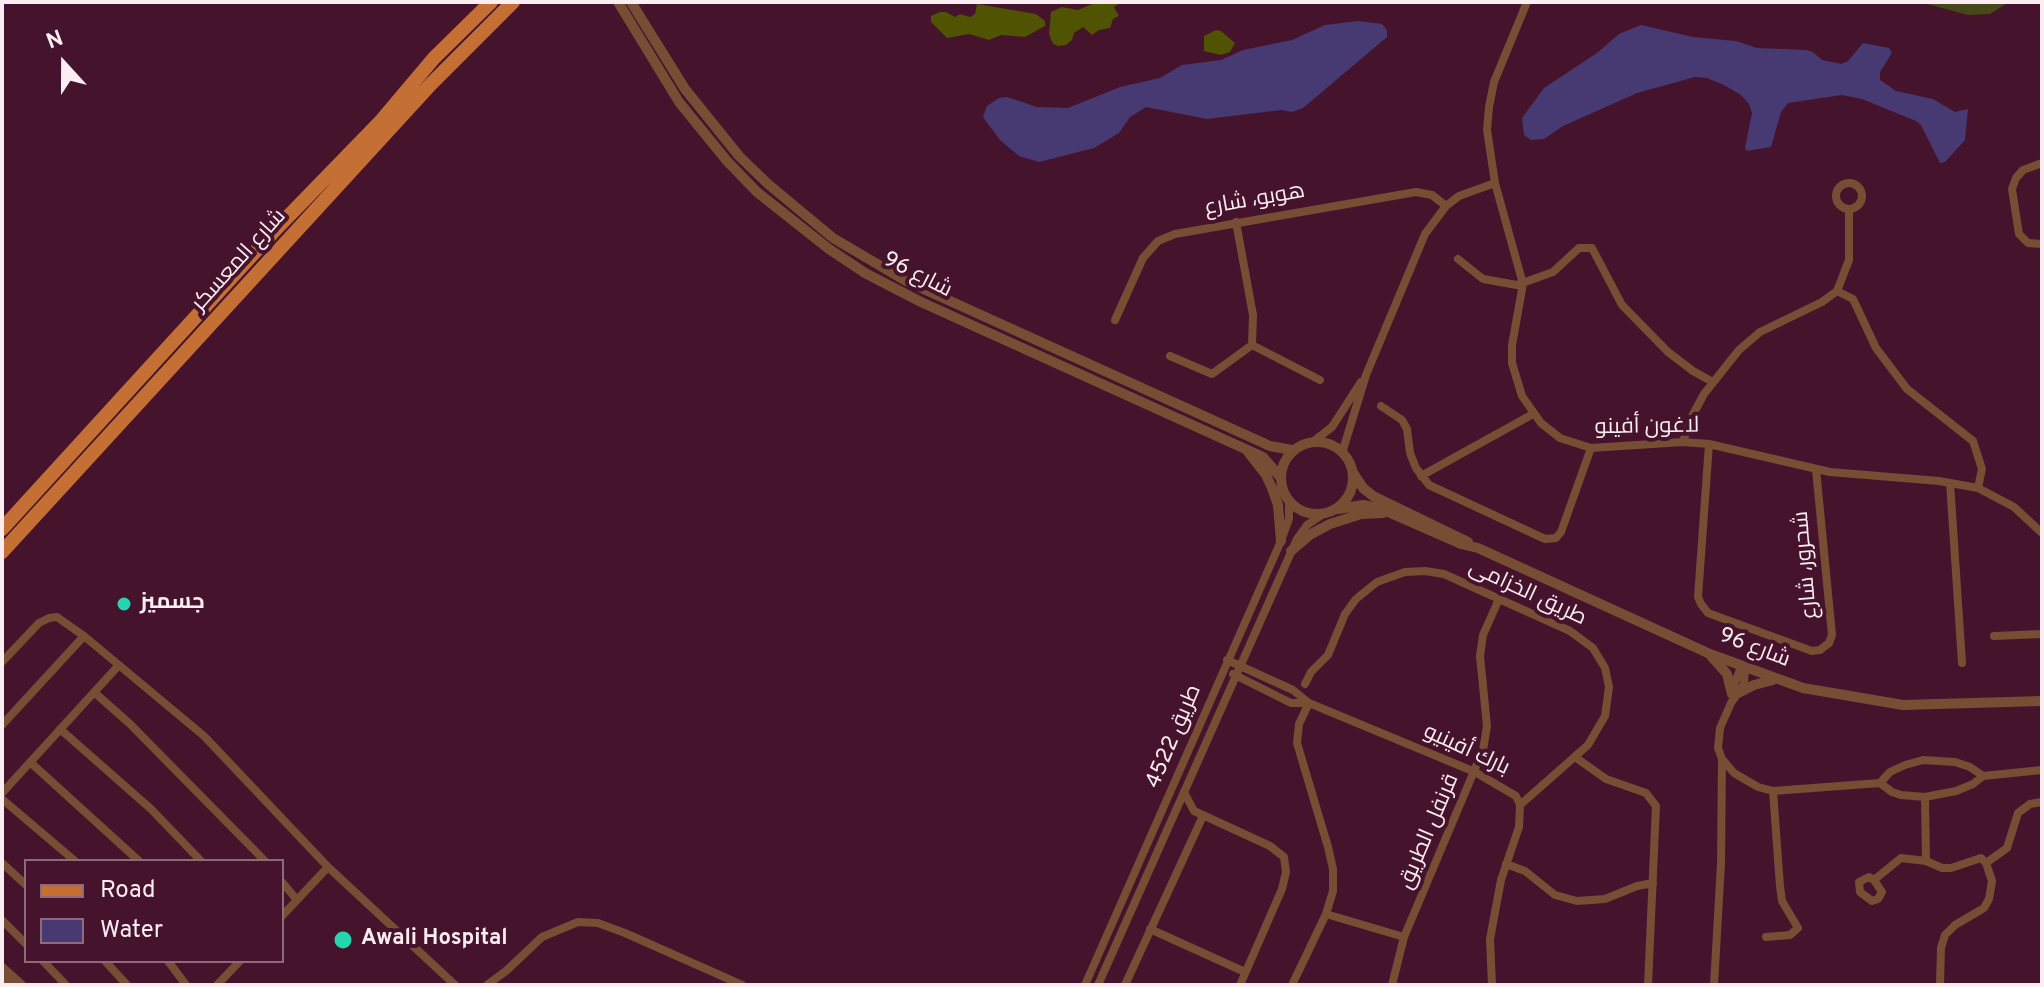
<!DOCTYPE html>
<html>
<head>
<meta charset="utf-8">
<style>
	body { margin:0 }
	#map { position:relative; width:2044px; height:987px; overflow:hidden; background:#45132c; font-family:Overpass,sans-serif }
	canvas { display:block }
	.frame { position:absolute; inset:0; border:4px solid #fbedf2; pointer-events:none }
	.legend { position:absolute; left:24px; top:859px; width:260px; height:104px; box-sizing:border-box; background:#45132c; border:2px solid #8e6a7b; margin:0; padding:10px 14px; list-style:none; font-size:24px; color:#fbedf2 }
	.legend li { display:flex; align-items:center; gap:16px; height:40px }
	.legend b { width:40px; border:2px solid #8e6a7b }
	.north { position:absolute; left:24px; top:24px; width:80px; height:80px; -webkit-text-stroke:6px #45132c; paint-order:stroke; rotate:339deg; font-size:22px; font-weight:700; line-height:32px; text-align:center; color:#fbedf2 }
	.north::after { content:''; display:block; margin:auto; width:28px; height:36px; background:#fbedf2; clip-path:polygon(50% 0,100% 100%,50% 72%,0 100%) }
</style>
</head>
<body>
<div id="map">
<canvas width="2044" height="987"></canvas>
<div class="frame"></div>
<ul class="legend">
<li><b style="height:10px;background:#c46f34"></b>Road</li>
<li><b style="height:22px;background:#473a72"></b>Water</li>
</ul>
<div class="north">N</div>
</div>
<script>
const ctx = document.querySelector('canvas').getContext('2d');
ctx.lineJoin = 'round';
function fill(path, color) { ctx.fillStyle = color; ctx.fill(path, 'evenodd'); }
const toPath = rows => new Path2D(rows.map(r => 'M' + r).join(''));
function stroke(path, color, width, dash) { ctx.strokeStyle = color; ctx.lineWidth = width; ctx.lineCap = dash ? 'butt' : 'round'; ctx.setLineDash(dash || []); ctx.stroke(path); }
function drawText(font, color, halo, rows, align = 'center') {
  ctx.font = font + ' Overpass,Cairo,sans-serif'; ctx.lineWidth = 8; ctx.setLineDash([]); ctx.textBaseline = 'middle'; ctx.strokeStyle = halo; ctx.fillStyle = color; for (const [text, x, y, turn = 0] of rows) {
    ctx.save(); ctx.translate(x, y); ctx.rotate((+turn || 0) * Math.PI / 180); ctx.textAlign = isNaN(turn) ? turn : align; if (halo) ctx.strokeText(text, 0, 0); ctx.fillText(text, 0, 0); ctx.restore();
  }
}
fill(toPath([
	[1920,2,2009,2,1990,14,1968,15]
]), '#454818');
fill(toPath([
	[1097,2,1122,2,1114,7,1119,16,1113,19,1110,28,1099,30,1092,35,1083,27,1074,33,1072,40,1066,45,1058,46,1053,44,1049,34,1051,12,1062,7,1078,10],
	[977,4,1036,14,1045,21,1045,26,1025,37,1001,35,989,40,969,34,947,38,931,22,931,16,940,12,946,12,955,17,960,14,970,17,975,14],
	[1216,30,1221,31,1235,43,1230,52,1221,55,1204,51,1204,36]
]), '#4f5302');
fill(toPath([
	[1358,21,1382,24,1387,30,1387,37,1303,108,1292,112,1281,110,1207,119,1146,107,1130,117,1119,133,1094,148,1039,162,1019,156,1000,140,983,117,987,106,999,98,1007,97,1037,107,1068,108,1120,87,1160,78,1182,65,1221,60,1243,50,1292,40,1325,25],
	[1641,25,1693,37,1736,41,1757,48,1806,50,1813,52,1822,60,1841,64,1848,61,1863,43,1889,48,1892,53,1880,72,1880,80,1896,91,1933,99,1955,112,1968,109,1965,140,1945,162,1940,163,1921,125,1916,121,1862,99,1842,95,1788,103,1781,112,1771,147,1747,151,1745,148,1752,113,1749,104,1741,95,1724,85,1707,78,1695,77,1637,93,1563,126,1544,139,1531,140,1524,135,1522,118,1544,88,1597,53,1619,34]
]), '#473a72');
stroke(toPath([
	[1527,2,1494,82,1489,107,1487,130,1495,183,1523,284,1512,345,1512,363,1522,396,1541,423,1560,438,1591,448,1683,442,1709,444,1830,472,1939,481,1978,488,2014,507,2042,533],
	[2042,163,2023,170,2016,178,2012,189,2019,234,2028,243,2042,244],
	'1836 196a13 13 0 1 1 26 0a13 13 0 1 1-26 0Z',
	[1458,259,1483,279,1517,285,1553,272,1579,248,1592,248,1622,305,1668,352,1693,371,1711,381],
	[1837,291,1853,299,1876,348,1907,389,1973,441,1982,469,1978,488],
	[1115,320,1143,258,1158,241,1175,234,1416,192,1432,195,1446,206],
	[1252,345,1320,380],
	[1170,356,1212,374,1252,345,1253,315,1236,222],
	[1381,406,1402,420,1407,429,1410,453,1416,468,1429,485,1545,539,1556,538,1561,532,1591,448],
	[1314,441,1332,427,1361,382],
	[1683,442,1690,420,1704,394,1739,350,1760,332,1822,302,1837,291,1849,260,1849,209],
	[1709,444,1698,597,1701,604,1708,613,1812,651,1820,650,1829,643,1832,635,1816,469],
	[1342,453,1366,375,1425,234,1446,206,1459,196,1495,183],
	[1421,476,1533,414],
	[1950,483,1962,663],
	[1994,636,2042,634],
	[1227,660,1293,690,1309,703,1475,772,1516,796,1520,805,1519,827,1501,880,1490,939,1492,985],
	[2,662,39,623,49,618,57,617,84,636,204,736,328,867,455,985],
	[1745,668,1744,684,1731,703,1720,728,1718,748,1722,759,1734,773,1758,787,1773,791,1880,783,1892,792,1901,795,1925,797,1956,791,1973,784,1983,776,2042,770],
	[1233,674,1291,703,1309,703],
	[1305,684,1311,672,1328,655,1345,614,1356,599,1377,582,1405,572,1425,571,1444,574,1570,631,1593,648,1605,668,1609,687,1605,716,1588,745,1520,805],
	[1732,690,1741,667],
	[94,692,130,724,265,861],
	[2,725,84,636],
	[60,729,151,809,201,861],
	[1575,757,1606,779,1646,793,1656,806,1648,985],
	[30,762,139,861],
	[1880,783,1890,772,1905,765,1923,760,1955,762,1970,767,1983,776],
	[2,793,119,665],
	[1185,794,1194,811,1270,846,1284,857,1286,872,1282,889,1240,985],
	[1925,797,1926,861],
	[2,799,75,861],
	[2,863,26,885],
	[1986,863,2007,848,2018,813,2030,804,2042,802],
	[1506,864,1525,871,1555,895,1577,901,1605,899,1637,886,1653,883],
	[1874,880,1882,892,1878,899,1872,901,1860,892,1859,882,1869,877,1874,880,1901,858,1926,861,1942,868,1951,868,1981,858,1986,863,1992,881,1989,899,1984,908,1955,925,1945,935,1941,948,1940,985],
	[282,882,297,900],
	[1326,914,1404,937],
	[282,916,328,867],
	[2,920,26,944],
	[1150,929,1245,972],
	[1766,937,1790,935,1798,928,1782,901,1780,886,1773,791],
	[43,961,66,985],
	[105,961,127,985],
	[168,961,186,985],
	[217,985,240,961],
	[487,985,506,971,542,937,578,922,598,923,625,933,742,985],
	[1085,985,1281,541,1289,519,1289,500],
	[1098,985,1297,539,1307,525,1322,515],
	[1125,985,1203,816],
	[1292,985,1326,914,1333,891,1333,869,1328,847,1297,743,1299,724,1309,703],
	[1392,985,1404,937,1483,750,1487,726,1480,656,1483,635,1499,599],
	[1714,985,1721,864,1722,759]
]), '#774e33', 8);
stroke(toPath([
	[618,2,679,102,727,161,757,192,829,249,865,273,921,302,1263,457,1281,478],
	[631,2,685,89,739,156,768,184,833,238,906,281,1270,446,1292,450],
	'1281 478a36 36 0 1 1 72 0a36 36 0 1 1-72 0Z',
	[1248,452,1266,475,1272,488,1278,505,1281,541],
	[1354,474,1363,488,1373,496,1468,542],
	[1338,509,1363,505,1379,508,1461,544,1478,548,1710,654,1803,688,1903,705,2042,701],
	[1291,551,1311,534,1330,524,1361,514,1383,513],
	[1711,656,1727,674,1732,694],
	[1738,693,1754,685,1773,680],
	[2,968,21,985],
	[2,980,8,985]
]), '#774e33', 10);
stroke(toPath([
	[2,529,275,230,380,122,434,58,491,2],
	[2,552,431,84,513,2]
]), '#c46f34', 14);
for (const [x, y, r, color] of [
	[124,604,8,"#25d5ae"],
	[343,940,10,"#25d5ae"]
]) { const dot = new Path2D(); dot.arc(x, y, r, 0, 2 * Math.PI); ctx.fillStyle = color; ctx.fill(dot); stroke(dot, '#45132c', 3); }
drawText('22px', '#fbedf2', '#45132c', [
	["هوبو، شارع",1255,201,-10],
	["شارع المعسكر",240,261,-48],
	["شارع 96",917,276,27],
	["لاغون أفينو",1647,428,-1],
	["شحرور، شارع",1807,565,-95],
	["طريق الخزامى",1527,594,25],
	["شارع 96",1754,649,21],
	["طريق 4522",1175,737,-67],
	["بارك أفينيو",1466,751,25],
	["قرنفل الطريق",1430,832,-67]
]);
drawText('bold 22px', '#fbedf2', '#45132c', [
	["جسميز",140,604],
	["Awali Hospital",361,940]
], 'left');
</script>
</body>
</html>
